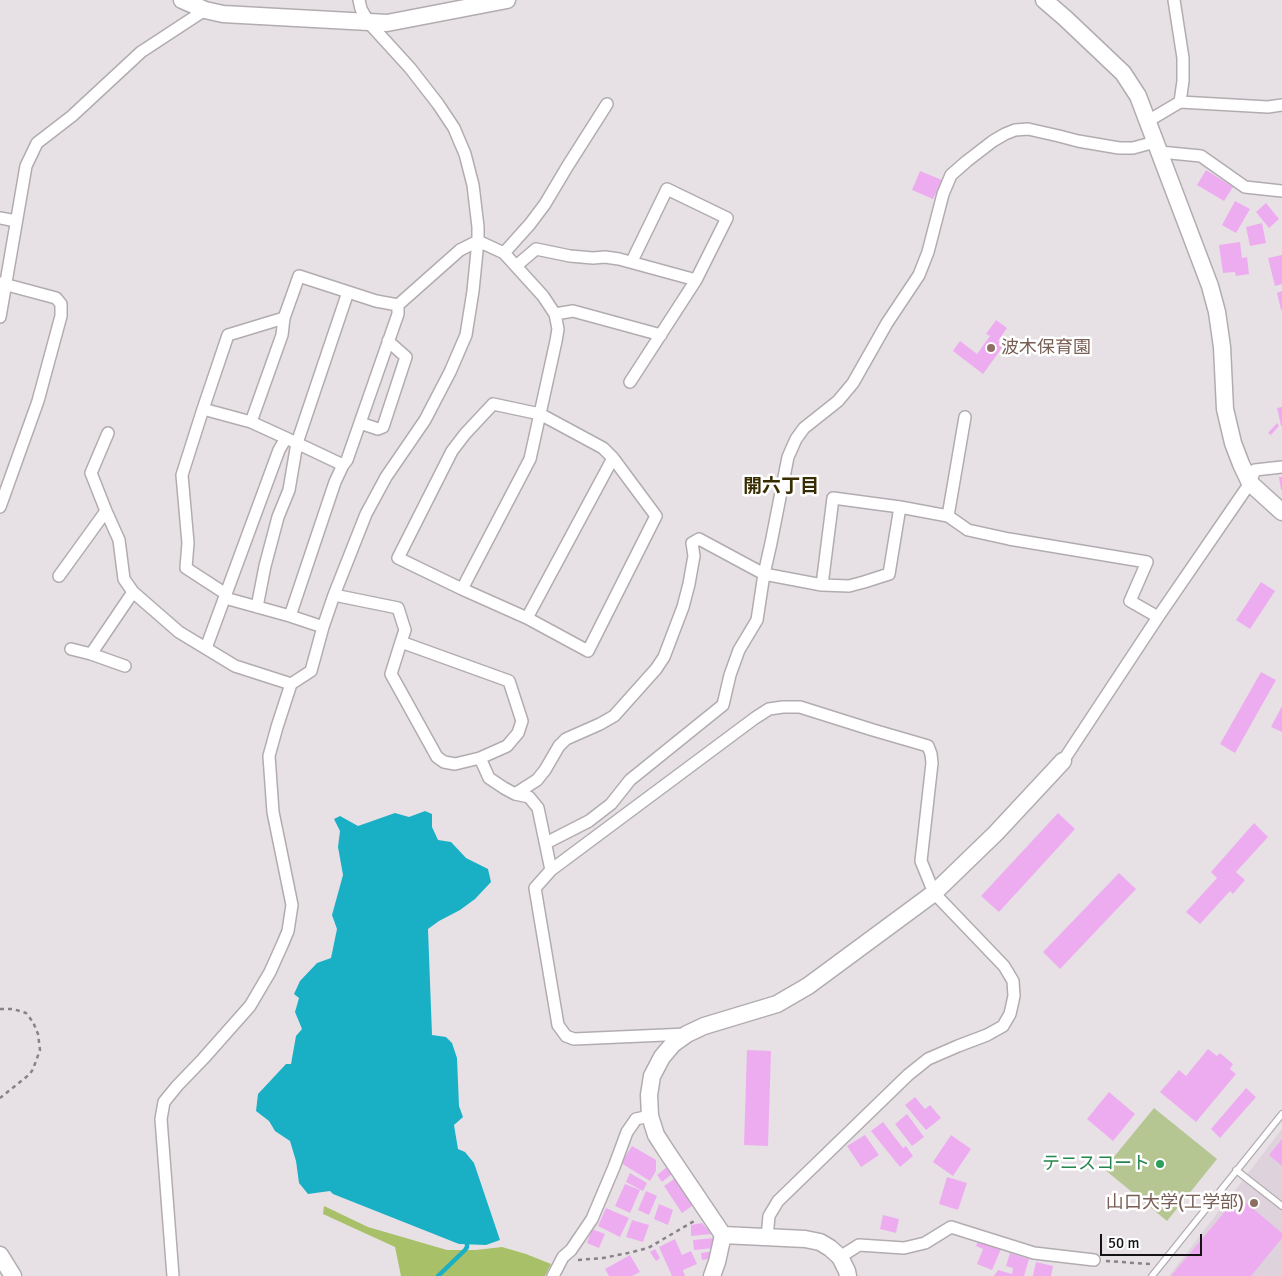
<!DOCTYPE html>
<html>
<head>
<meta charset="utf-8">
<style>
	body { margin:0 }
	#map { position:relative; width:1282px; height:1276px; overflow:hidden; background:#e7e1e6; font-family:Signika,sans-serif }
	canvas { display:block }
	.scale { position:absolute; left:1100px; top:1234px; width:102px; height:22px; box-sizing:border-box; border:2px solid #141214; border-top:0; padding-left:6px; font-size:15px; line-height:18px; white-space:nowrap; color:#141214; -webkit-text-stroke:4px #fff; paint-order:stroke }
</style>
</head>
<body>
<div id="map">
<canvas width="1282" height="1276"></canvas>
<div class="scale">50 m</div>
</div>
<script>
const ctx = document.querySelector('canvas').getContext('2d');
ctx.lineJoin = 'round';
function fill(path, color) { ctx.fillStyle = color; ctx.fill(path, 'evenodd'); }
const toPath = rows => new Path2D(rows.map(r => 'M' + r).join(''));
function stroke(path, color, width, dash) { ctx.strokeStyle = color; ctx.lineWidth = width; ctx.lineCap = dash ? 'butt' : 'round'; ctx.setLineDash(dash || []); ctx.stroke(path); }
function drawText(font, color, halo, rows, align = 'center') {
  ctx.font = font + ' Signika,"Noto Sans JP",sans-serif'; ctx.lineWidth = 5; ctx.setLineDash([]); ctx.textBaseline = 'middle'; ctx.strokeStyle = halo; ctx.fillStyle = color; for (const [text, x, y, turn = 0] of rows) {
    ctx.save(); ctx.translate(x, y); ctx.rotate((+turn || 0) * Math.PI / 180); ctx.textAlign = isNaN(turn) ? turn : align; if (halo) ctx.strokeText(text, 0, 0); ctx.fillText(text, 0, 0); ctx.restore();
  }
}
fill(toPath([
	[1282,1129,1282,1276,1169,1276]
]), '#ded2dc');
fill(toPath([
	[1154,1108,1217,1159,1167,1221,1104,1169]
]), '#b6c692');
fill(toPath([
	[324,1206,368,1227,447,1250,476,1250,502,1247,526,1254,551,1264,545,1276,401,1276,395,1247,323,1214]
]), '#a8c068');
fill(toPath([
	[425,811,432,814,432,827,438,840,451,842,466,858,488,869,491,882,475,899,460,910,439,921,428,929,432,1035,446,1037,452,1043,457,1058,459,1106,463,1117,454,1125,458,1149,465,1152,474,1163,500,1240,486,1245,459,1244,333,1194,330,1191,308,1194,299,1183,296,1161,290,1141,275,1131,269,1121,256,1111,258,1094,286,1064,291,1064,296,1036,302,1029,295,1012,299,998,294,994,300,981,317,963,331,958,337,929,332,915,343,875,338,847,340,831,334,819,340,816,358,826,395,813,409,817]
]), '#19b0c6');
stroke(toPath([
	[438,1276,465,1250,467,1247,467,1240]
]), '#19b0c6', 4.5);
fill(toPath([
	[1206,170,1233,187,1224,201,1197,185],
	[920,171,942,180,933,199,912,190],
	[1235,201,1250,209,1236,233,1222,225],
	[1266,203,1279,219,1269,228,1256,212],
	[1262,223,1266,243,1250,246,1246,227],
	[1240,242,1242,258,1247,257,1249,274,1236,276,1235,272,1223,273,1219,245],
	[1282,255,1282,284,1275,286,1268,258],
	[1282,291,1282,310,1281,310,1277,293],
	[996,320,1007,328,998,341,1004,345,983,374,953,351,960,341,977,354,990,336,986,334],
	[1282,407,1282,426,1281,426,1277,408],
	[1277,423,1279,426,1271,435,1268,433],
	[1279,477,1282,477,1282,490,1281,490],
	[1261,582,1275,591,1250,629,1236,620],
	[1261,672,1276,680,1235,753,1220,744],
	[1282,706,1282,732,1271,727],
	[1058,813,1075,829,999,912,981,896],
	[1254,823,1268,837,1236,872,1245,880,1233,894,1230,891,1200,924,1186,912,1217,878,1211,872],
	[1119,873,1136,889,1060,969,1043,952],
	[1208,1049,1217,1056,1220,1053,1233,1064,1230,1069,1236,1074,1196,1122,1160,1092,1179,1070,1186,1076],
	[747,1050,771,1051,768,1146,744,1145],
	[1246,1088,1256,1097,1220,1138,1211,1129],
	[1109,1092,1135,1114,1113,1141,1087,1119],
	[915,1097,925,1109,930,1105,941,1118,926,1130,905,1105],
	[907,1114,924,1137,912,1146,895,1124],
	[883,1122,903,1148,906,1146,913,1156,900,1167,871,1131],
	[865,1135,879,1155,861,1167,847,1146],
	[951,1135,971,1149,953,1176,933,1162],
	[1282,1139,1282,1166,1269,1155],
	[632,1146,656,1160,656,1171,650,1181,621,1163],
	[667,1167,672,1174,662,1182,657,1175],
	[630,1173,647,1183,643,1191,626,1182],
	[677,1177,695,1204,682,1213,664,1186],
	[947,1177,967,1183,958,1210,939,1204],
	[625,1184,640,1190,630,1213,615,1206],
	[646,1191,657,1196,649,1215,638,1210],
	[1238,1196,1282,1233,1282,1238,1251,1276,1171,1276],
	[659,1204,673,1210,668,1225,654,1219],
	[606,1208,629,1218,620,1237,598,1226],
	[883,1215,899,1219,896,1233,880,1229],
	[632,1220,649,1225,643,1242,626,1237],
	[702,1223,712,1234,691,1236,691,1225],
	[592,1229,605,1234,599,1248,587,1243],
	[713,1238,714,1248,694,1250,693,1240],
	[675,1239,682,1255,691,1251,697,1264,683,1270,685,1276,672,1276,659,1247],
	[978,1240,1001,1249,992,1270,977,1264,983,1249,976,1246],
	[655,1249,660,1258,656,1261,650,1252],
	[714,1251,715,1258,702,1260,701,1253],
	[1010,1253,1029,1259,1024,1276,994,1276,998,1270,1012,1274,1013,1268,1006,1266],
	[630,1255,640,1272,632,1276,609,1276,605,1269],
	[1036,1262,1053,1266,1051,1276,1033,1276]
]), '#eeacf0');
const lane = toPath([
	[1236,1170,1282,1206],
	[1152,1276,1282,1114]
]);
const street = toPath([
	[1174,0,1183,58,1183,81,1180,102],
	[1148,121,1180,102,1268,107,1282,105],
	[1160,152,1201,156,1245,187,1282,191],
	[0,218,16,221],
	[504,253,530,224,545,204,567,167,607,104],
	[516,266,536,249,570,256,593,258,605,257,619,259,696,280],
	[0,283,56,298,61,304,61,316,38,401,0,507],
	[555,314,573,311,661,335],
	[0,317,26,166,37,143,72,116,141,52,205,10],
	[630,382,696,280,727,218,667,189,632,261],
	[493,404,540,414,603,448,613,458,656,516,588,651,527,618,462,589,398,558,452,451,465,434,493,404],
	[203,409,251,422,286,438,343,465],
	[251,422,282,335,284,318],
	[360,423,378,429,383,427,406,357,388,341],
	[108,433,91,473,106,511,119,540,124,579,133,592,179,632,235,666,291,684],
	[948,516,965,417],
	[59,576,106,511],
	[822,585,833,498,900,507,948,516,968,530,1009,539,1147,562,1130,601,1158,617],
	[462,589,530,459,556,341,558,329,555,314,543,296,504,253,478,241],
	[226,594,186,568,188,543,182,475,203,409,228,335,284,318,299,276,376,301,398,305],
	[334,595,398,608,405,630,401,642,391,674,437,757,444,762,455,764,480,758,507,746,518,733,522,721,509,681,401,642],
	[225,598,290,616,323,627],
	[257,607,265,566,278,517,289,490,297,443,348,292],
	[290,616,335,482,343,465,347,460,398,314,398,305,460,250,478,241],
	[527,618,613,458],
	[206,648,279,450,286,438],
	[71,649,91,654,125,666],
	[91,654,133,592],
	[480,758,489,778,504,788,515,794,529,797,538,808,551,870],
	[1063,761,1158,617,1250,483,1255,470,1282,467],
	[515,794,537,780,545,770,559,746,566,739,600,724,614,716,656,669,664,657,683,607,689,584,692,567,694,556,692,543,699,539,764,574,822,585,849,586,864,582,889,574,900,507],
	[546,843,589,821,611,804,630,780,723,705,730,675,739,650,757,620,764,574,771,543,788,457,796,439,804,428,838,401,853,383,887,323,919,275,928,252,943,194,951,175,967,161,993,141,1005,134,1015,130,1028,129,1059,136,1078,141,1119,148,1133,148,1155,142],
	[687,1034,574,1039,566,1036,558,1025,535,888,551,870,755,718,769,709,783,707,800,707,873,730,928,746,931,754,932,763,921,861,934,893,1004,966,1013,981,1014,996,1010,1014,1003,1026,987,1035,958,1046,928,1059,908,1075,778,1201,769,1216,767,1237],
	[840,1257,859,1245,904,1248,925,1243,951,1227,1034,1253,1094,1260],
	[173,1276,161,1119,164,1102,177,1086,203,1059,250,1006,270,972,283,943,288,931,292,905,273,812,269,756,277,727,291,684,311,671,323,627,334,595,366,514,386,477,425,420,450,372,466,335,473,291,478,241,478,227,473,185,465,154,454,128,438,104,410,68,369,23,361,9,359,0],
	[553,1276,563,1257,571,1250,592,1219,614,1167,627,1132,636,1119,650,1116]
]);
const secondary = toPath([
	[182,0,205,10,223,14,387,23,507,0],
	[1044,0,1065,18,1123,73,1138,96,1210,286,1217,312,1222,347,1225,409,1233,443,1241,464,1250,483,1282,512],
	[723,1235,805,1239,820,1242,830,1248,840,1257,847,1271,848,1276],
	[0,1255,13,1276],
	[712,1276,717,1262,723,1235,667,1152,656,1135,650,1116,649,1095,652,1076,662,1057,673,1044,687,1034,704,1026,777,1004,808,986,934,893,996,833,1063,761]
]);
stroke(lane, '#b2acb1', 8);
stroke(street, '#b2acb1', 14);
stroke(secondary, '#b2acb1', 19);
stroke(toPath([
	[0,1009,13,1009,26,1013,33,1022,38,1034,40,1050,33,1069,30,1074,0,1098],
	[578,1260,603,1258,628,1253,648,1248,696,1220],
	[1106,1261,1150,1264]
]), '#888387', 2.5, [4, 4]);
stroke(lane, '#fff', 5.5);
stroke(street, '#fff', 11);
stroke(secondary, '#fff', 16);
for (const [x, y, r, color] of [
	[991,348,5,"#8d6e63"],
	[1160,1164,5,"#2e9e5b"],
	[1254,1203,5,"#8d6e63"]
]) { const dot = new Path2D(); dot.arc(x, y, r, 0, 2 * Math.PI); ctx.fillStyle = color; ctx.fill(dot); stroke(dot, '#fff', 2); }
drawText('18px', '#785e54', '#fff', [
	["波木保育園",1001,348],
	["山口大学(工学部)",1244,1203,"right"]
], 'left');
drawText('18px', '#27864d', '#fff', [
	["テニスコート",1150,1164]
], 'right');
drawText('bold 19px', '#382d02', '#fff', [
	["開六丁目",781,487]
]);
</script>
</body>
</html>
